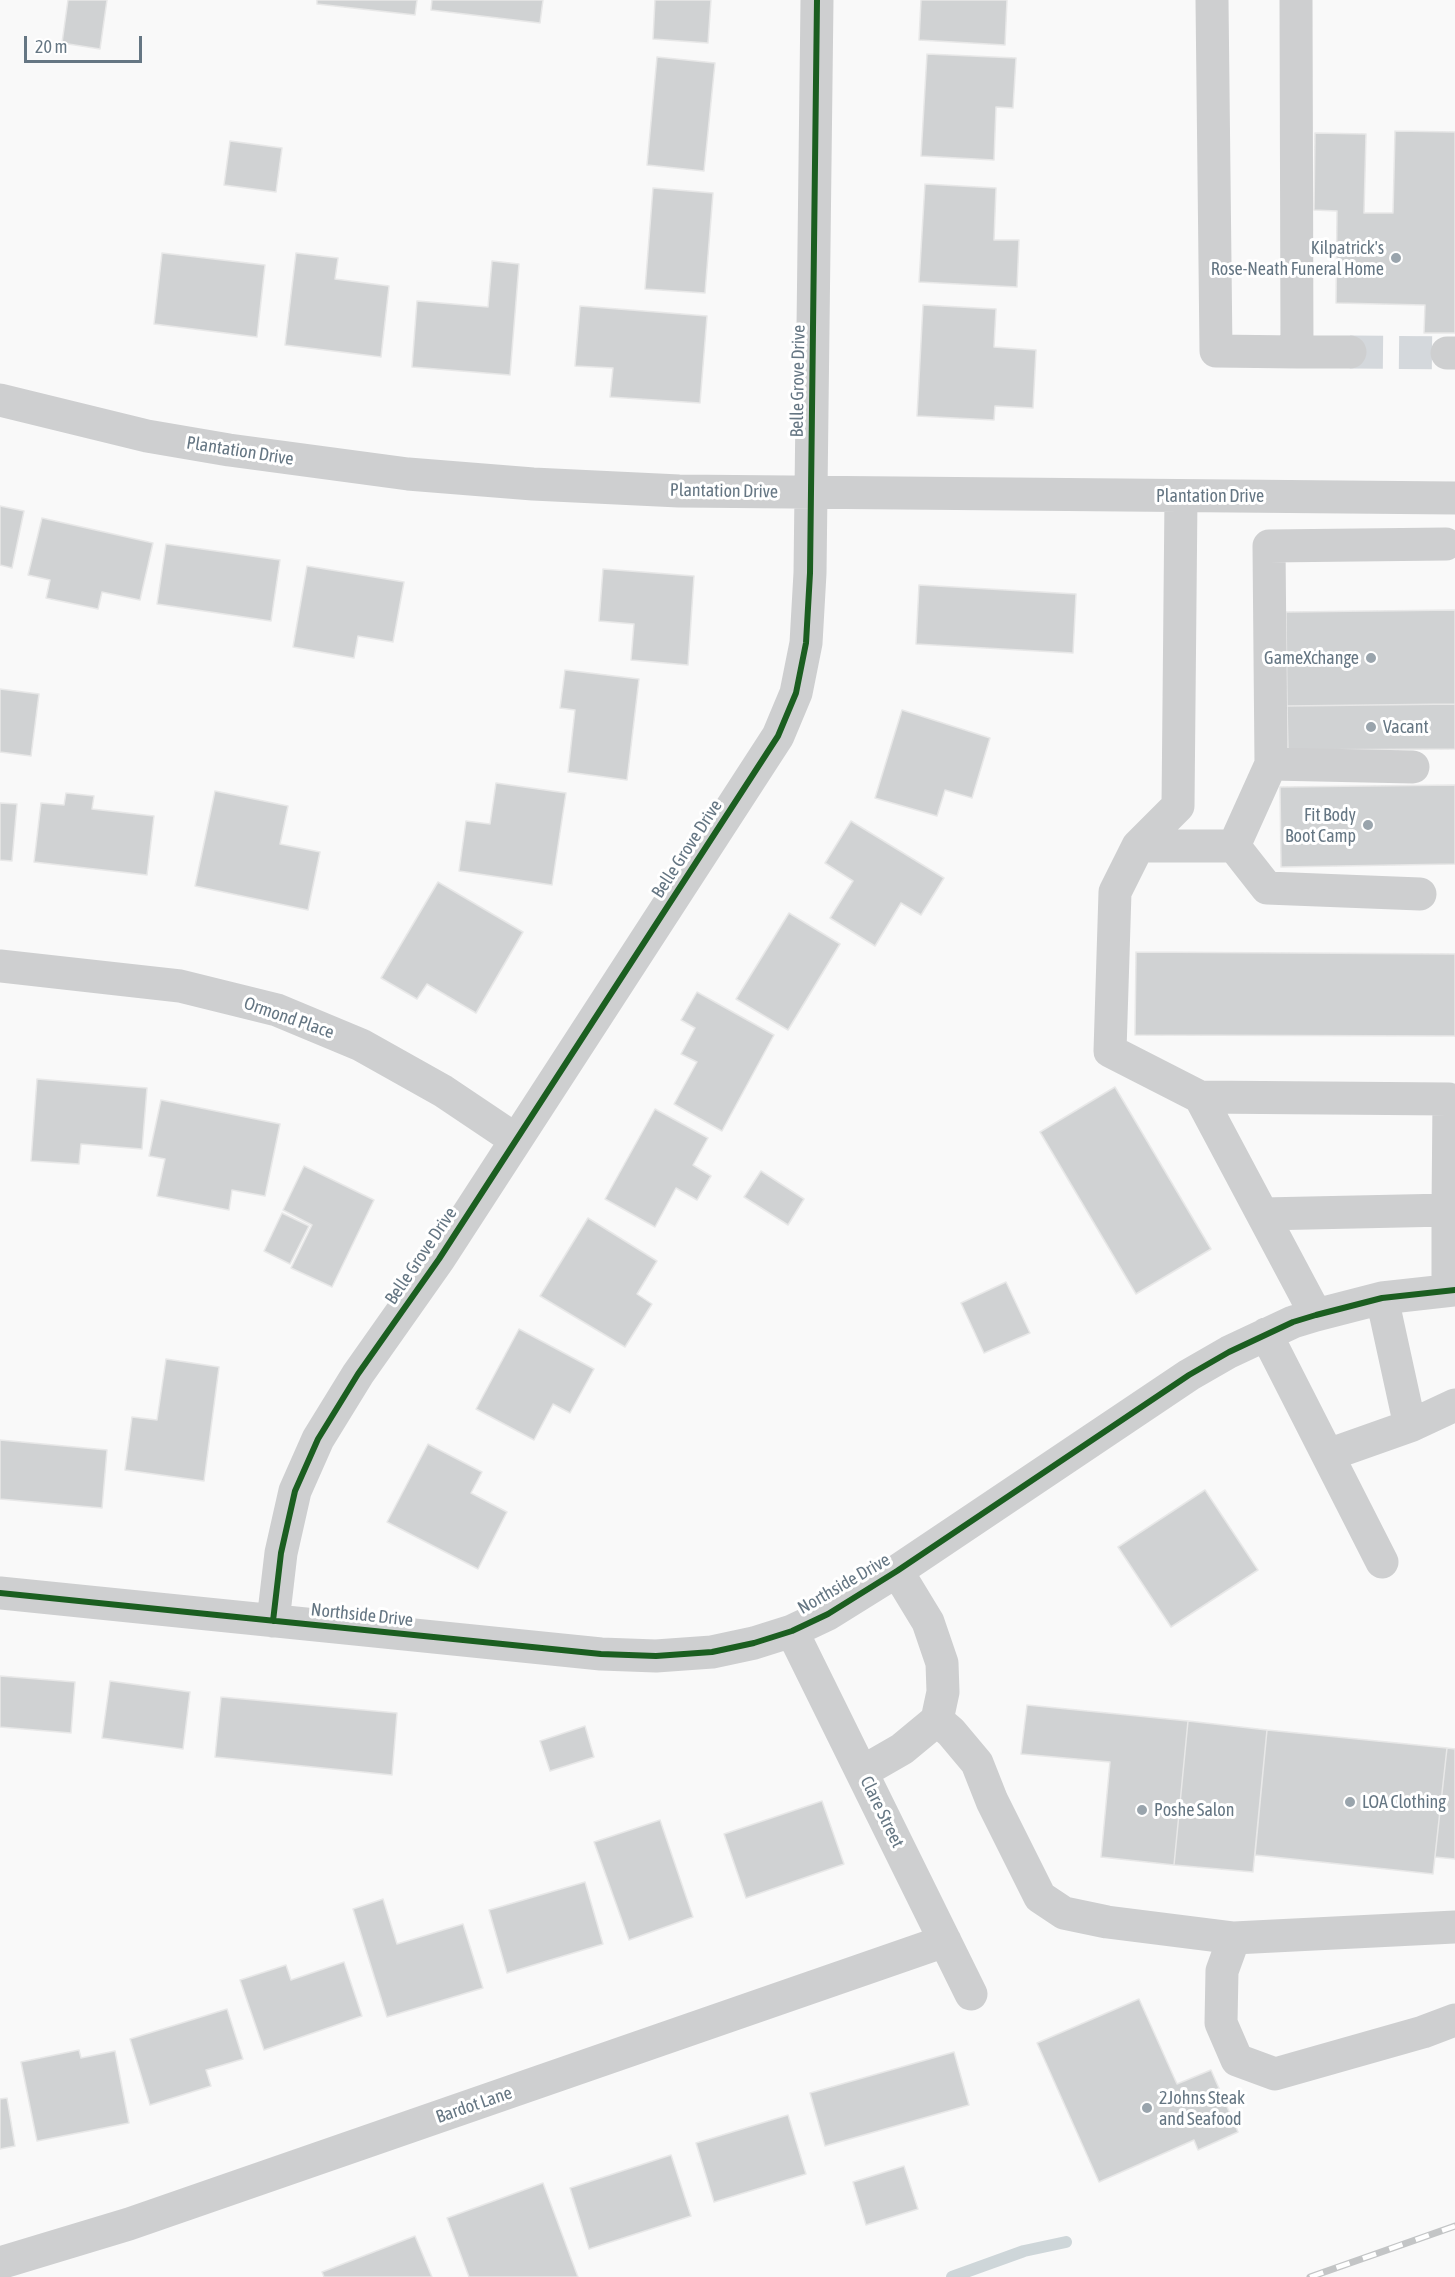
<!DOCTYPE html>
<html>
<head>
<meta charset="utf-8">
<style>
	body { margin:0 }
	#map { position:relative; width:1455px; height:2277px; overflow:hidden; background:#f9f9f9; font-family:"Asap Condensed",sans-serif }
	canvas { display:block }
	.scale { position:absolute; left:24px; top:36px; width:118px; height:27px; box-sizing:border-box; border:3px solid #657683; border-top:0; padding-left:8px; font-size:18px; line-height:21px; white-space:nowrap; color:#657683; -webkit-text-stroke:4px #fff; paint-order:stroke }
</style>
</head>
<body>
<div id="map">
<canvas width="1455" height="2277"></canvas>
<div class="scale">20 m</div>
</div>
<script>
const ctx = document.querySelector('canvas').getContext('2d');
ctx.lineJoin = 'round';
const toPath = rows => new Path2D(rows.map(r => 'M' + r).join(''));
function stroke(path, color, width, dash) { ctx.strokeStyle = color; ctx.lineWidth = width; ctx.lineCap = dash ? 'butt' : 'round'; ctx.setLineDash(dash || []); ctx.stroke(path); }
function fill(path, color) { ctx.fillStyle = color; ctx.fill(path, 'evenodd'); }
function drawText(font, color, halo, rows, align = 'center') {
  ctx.font = font + ' "Asap Condensed",sans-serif'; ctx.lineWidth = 6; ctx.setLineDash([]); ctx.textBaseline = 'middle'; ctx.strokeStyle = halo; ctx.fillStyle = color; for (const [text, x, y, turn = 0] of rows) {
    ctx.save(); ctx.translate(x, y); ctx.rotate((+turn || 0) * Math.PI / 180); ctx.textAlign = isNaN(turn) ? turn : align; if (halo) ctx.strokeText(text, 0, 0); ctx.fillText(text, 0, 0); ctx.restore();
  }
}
stroke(toPath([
	[952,2277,1024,2251,1066,2242]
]), '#ced6d9', 12);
const building = toPath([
	[68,0,107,0,100,49,62,43,68,0],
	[317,0,417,0,415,15,317,4,317,0],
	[432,0,543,0,540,23,431,10,432,0],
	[655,0,711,0,708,43,653,39,655,0],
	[921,0,1007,0,1005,45,919,40,921,0],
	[927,54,1016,58,1013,108,996,107,994,160,921,156,927,54],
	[657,57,715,63,704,171,647,165,657,57],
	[1395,131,1455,132,1455,333,1424,333,1425,305,1336,303,1337,211,1314,210,1315,133,1366,134,1364,213,1393,213,1395,131],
	[230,141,282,148,276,192,224,185,230,141],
	[925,184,996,188,994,240,1019,240,1017,287,919,282,925,184],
	[653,188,713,193,705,293,645,289,653,188],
	[162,253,265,265,257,337,154,324,162,253],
	[296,253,338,258,335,279,389,286,381,357,285,345,296,253],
	[492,261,519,264,510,375,412,367,417,301,488,307,492,261],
	[923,305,996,309,994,347,1036,350,1033,408,995,406,994,420,917,416,923,305],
	[580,306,707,316,700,403,610,397,613,368,575,366,580,306],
	[0,506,24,511,12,568,0,565,0,506],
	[42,518,153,543,140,600,102,592,98,609,46,598,50,580,28,575,42,518],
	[166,544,280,560,271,621,157,604,166,544],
	[307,566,404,582,393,642,358,636,354,658,293,647,307,566],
	[603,569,694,576,688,665,631,660,634,624,599,621,603,569],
	[919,585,1076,594,1073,653,916,644,919,585],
	[1455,610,1455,704,1287,706,1286,612,1455,610],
	[565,670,639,679,627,780,568,772,575,710,560,708,565,670],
	[0,689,39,694,31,756,0,752,0,689],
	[1455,704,1455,749,1288,750,1287,706,1455,704],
	[902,710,990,738,972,798,945,790,937,816,875,798,902,710],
	[496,783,566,793,552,885,459,871,466,821,490,824,496,783],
	[1455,785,1455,864,1281,867,1280,787,1455,785],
	[215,791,288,806,280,844,320,852,308,910,195,886,215,791],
	[66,793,94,796,92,809,154,816,147,875,34,862,41,803,64,805,66,793],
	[0,803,17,804,12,861,0,860,0,803],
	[851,821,944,878,921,915,901,903,875,946,830,918,853,881,825,863,851,821],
	[438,882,523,932,476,1013,427,984,417,999,381,978,438,882],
	[789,913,840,944,788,1030,736,999,789,913],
	[1136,952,1455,954,1455,1036,1135,1035,1136,952],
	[697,992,774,1035,722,1131,674,1104,697,1062,681,1054,695,1028,681,1020,697,992],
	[37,1079,147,1088,142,1149,81,1144,79,1164,31,1161,37,1079],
	[1115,1087,1211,1249,1136,1294,1040,1132,1115,1087],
	[161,1100,280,1124,265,1196,232,1190,229,1210,157,1196,165,1159,149,1156,161,1100],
	[655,1109,708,1138,693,1165,711,1176,697,1200,676,1188,655,1227,605,1199,655,1109],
	[304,1166,374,1200,332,1287,291,1268,312,1225,283,1210,304,1166],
	[761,1171,804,1199,788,1225,744,1197,761,1171],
	[282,1213,309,1226,290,1264,264,1251,282,1213],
	[588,1218,657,1261,637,1294,652,1304,625,1347,540,1296,588,1218],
	[1006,1282,1030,1333,984,1353,961,1303,1006,1282],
	[519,1329,594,1369,570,1413,553,1404,534,1440,476,1409,519,1329],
	[166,1359,219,1367,204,1481,125,1470,132,1417,157,1420,166,1359],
	[0,1440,107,1450,102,1508,0,1499,0,1440],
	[428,1444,482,1472,471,1493,507,1512,478,1569,387,1522,428,1444],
	[1205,1490,1258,1570,1171,1627,1118,1547,1205,1490],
	[0,1676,75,1682,71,1733,0,1727,0,1676],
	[110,1681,190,1692,183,1749,102,1738,110,1681],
	[221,1697,397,1713,392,1775,215,1757,221,1697],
	[1027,1705,1188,1721,1174,1865,1101,1857,1110,1762,1021,1754,1027,1705],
	[1188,1721,1267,1730,1253,1872,1174,1865,1188,1721],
	[585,1726,594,1757,550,1771,540,1741,585,1726],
	[1267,1730,1447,1748,1433,1874,1255,1855,1267,1730],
	[1447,1748,1455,1749,1455,1859,1435,1857,1447,1748],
	[822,1801,844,1864,746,1898,724,1834,822,1801],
	[660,1820,693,1917,629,1940,594,1842,660,1820],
	[585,1882,603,1944,507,1973,489,1910,585,1882],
	[383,1899,397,1944,463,1924,483,1988,387,2017,353,1909,383,1899],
	[344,1962,362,2016,264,2050,240,1980,286,1965,291,1980,344,1962],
	[1139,1999,1177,2084,1211,2070,1238,2132,1198,2150,1194,2140,1099,2182,1037,2043,1139,1999],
	[227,2009,243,2059,206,2070,211,2086,150,2105,130,2039,227,2009],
	[79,2050,81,2058,115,2051,129,2123,37,2141,21,2062,79,2050],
	[954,2052,969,2105,825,2146,810,2093,954,2052],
	[7,2098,15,2146,0,2149,0,2099,7,2098],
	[788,2115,806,2174,714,2202,696,2143,788,2115],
	[671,2155,691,2216,589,2249,570,2188,671,2155],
	[904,2166,918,2209,866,2225,853,2182,904,2166],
	[543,2183,578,2277,469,2277,447,2218,543,2183],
	[415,2236,432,2277,324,2277,322,2272,415,2236]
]);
fill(building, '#d0d2d3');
stroke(building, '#e8e8e8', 1.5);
stroke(toPath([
	[1350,352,1447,353]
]), '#d4d8dc', 33, [33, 16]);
stroke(toPath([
	[1212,0,1216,351,1297,352,1296,0],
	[1297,352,1350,352],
	[1447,353,1455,353],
	[0,400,147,436,229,450,408,474,533,484,679,491,1455,498],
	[1181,497,1178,806,1138,846,1115,892,1110,1051,1200,1097,1316,1315],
	[1413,767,1271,764,1269,546,1446,544],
	[1138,846,1234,846],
	[1234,846,1267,888,1420,894],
	[1234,846,1271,764],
	[0,966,180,986,277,1010,361,1045,443,1091,516,1140],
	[1200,1097,1449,1099,1448,1210,1263,1214],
	[1448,1290,1448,1210],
	[1266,1334,1382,1562],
	[1410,1426,1455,1405],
	[1328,1455,1410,1426,1382,1298],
	[0,1593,601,1654,656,1656,712,1652,754,1643,792,1631,828,1614,897,1571,1189,1375,1229,1352,1293,1322,1316,1315,1382,1298,1455,1290],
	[273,1621,281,1553,295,1491,318,1439,358,1374,439,1259,778,736,796,693,806,643,810,573,817,0],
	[792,1631,971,1994],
	[937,1720,951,1732,977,1763,992,1801,1040,1897,1064,1913,1107,1922,1234,1938,1455,1927],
	[862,1772,902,1749,937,1720,943,1692,942,1663,928,1622,897,1571],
	[1234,1938,1222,1971,1221,2023,1237,2060,1275,2074,1423,2032,1455,2020],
	[0,2263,129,2224,945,1941]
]), '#cecfd0', 33);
const rail = toPath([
	[1310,2277,1455,2226]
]);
stroke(rail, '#c3c5c6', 7);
stroke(rail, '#fff', 4.5, [14]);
stroke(toPath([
	[0,1593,601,1654,656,1656,712,1652,754,1643,792,1631,828,1614,897,1571,1189,1375,1229,1352,1293,1322,1316,1315,1382,1298,1455,1290],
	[273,1621,281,1553,295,1491,318,1439,358,1374,439,1259,778,736,796,693,806,643,810,573,817,0]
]), '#1b5e20', 6);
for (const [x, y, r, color] of [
	[1396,258,6,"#99a4ac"],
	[1371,658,6,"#99a4ac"],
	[1371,727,6,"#99a4ac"],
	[1368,825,6,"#99a4ac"],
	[1350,1802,6,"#99a4ac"],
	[1142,1810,6,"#99a4ac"],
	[1147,2108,6,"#99a4ac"]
]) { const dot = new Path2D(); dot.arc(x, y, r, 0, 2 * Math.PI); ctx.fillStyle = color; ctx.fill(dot); stroke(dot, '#fff', 2); }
drawText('18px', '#657683', '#fff', [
	["Kilpatrick's",1384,248,"right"],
	["Rose-Neath Funeral Home",1384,269,"right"],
	["GameXchange",1359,658,"right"],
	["Vacant",1383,727],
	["Fit Body",1356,815,"right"],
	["Boot Camp",1356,836,"right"],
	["LOA Clothing",1362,1802],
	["Poshe Salon",1154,1810],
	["2Johns Steak",1159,2098],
	["and Seafood",1159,2119]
], 'left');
drawText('18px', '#657683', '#fff', [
	["Belle Grove Drive",798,381,-89],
	["Plantation Drive",240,451,9],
	["Plantation Drive",724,491,1],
	["Plantation Drive",1210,496],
	["Belle Grove Drive",687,849,-57],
	["Ormond Place",289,1018,19],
	["Belle Grove Drive",421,1256,-56],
	["Northside Drive",844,1584,-30],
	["Northside Drive",362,1615,6],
	["Clare Street",882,1812,64],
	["Bardot Lane",474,2105,-19]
]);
</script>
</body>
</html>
